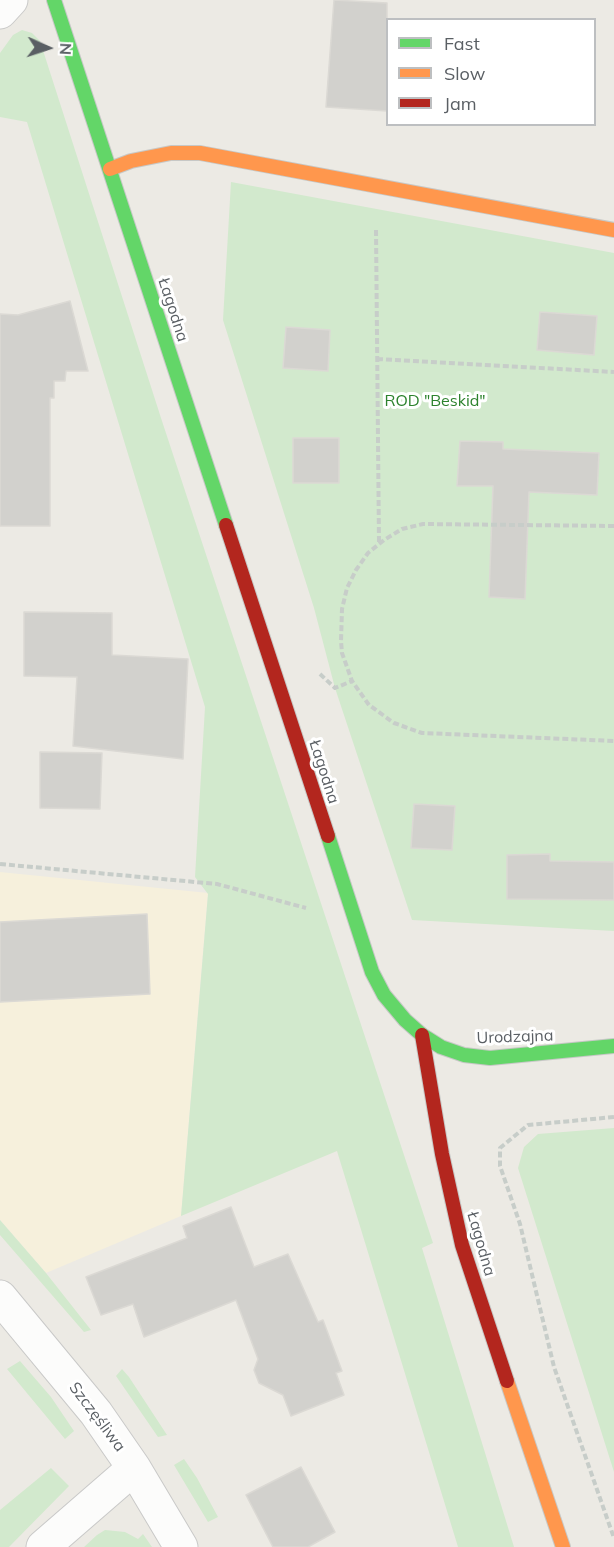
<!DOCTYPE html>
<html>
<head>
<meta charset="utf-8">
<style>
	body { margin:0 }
	#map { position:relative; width:614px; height:1547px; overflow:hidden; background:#eceae4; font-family:Mulish,sans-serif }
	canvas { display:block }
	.legend { position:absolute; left:386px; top:18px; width:210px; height:108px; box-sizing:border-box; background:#fff; border:2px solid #bdbfc1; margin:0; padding:8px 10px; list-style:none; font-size:18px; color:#5a5f64 }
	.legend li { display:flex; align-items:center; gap:12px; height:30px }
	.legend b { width:30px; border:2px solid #bdbfc1 }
	.north { position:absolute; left:18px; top:18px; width:60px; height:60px; -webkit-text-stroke:4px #fff; paint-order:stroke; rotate:93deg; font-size:16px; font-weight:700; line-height:24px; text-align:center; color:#5a5f64 }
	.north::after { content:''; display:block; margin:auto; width:21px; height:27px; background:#5a5f64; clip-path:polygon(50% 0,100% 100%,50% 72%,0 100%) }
</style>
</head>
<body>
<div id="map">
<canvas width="614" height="1547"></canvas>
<ul class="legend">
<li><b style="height:8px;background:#63d668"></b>Fast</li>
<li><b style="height:8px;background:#ff974d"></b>Slow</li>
<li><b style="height:8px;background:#b3261e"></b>Jam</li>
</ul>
<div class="north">N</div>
</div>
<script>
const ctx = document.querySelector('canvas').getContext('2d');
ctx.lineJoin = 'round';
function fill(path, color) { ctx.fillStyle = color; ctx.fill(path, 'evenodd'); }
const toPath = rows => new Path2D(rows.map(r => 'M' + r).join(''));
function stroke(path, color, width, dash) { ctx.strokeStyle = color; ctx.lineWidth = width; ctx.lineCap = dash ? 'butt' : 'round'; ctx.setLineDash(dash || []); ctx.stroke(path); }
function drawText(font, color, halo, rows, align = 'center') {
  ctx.font = font + ' Mulish,sans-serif'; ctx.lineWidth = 6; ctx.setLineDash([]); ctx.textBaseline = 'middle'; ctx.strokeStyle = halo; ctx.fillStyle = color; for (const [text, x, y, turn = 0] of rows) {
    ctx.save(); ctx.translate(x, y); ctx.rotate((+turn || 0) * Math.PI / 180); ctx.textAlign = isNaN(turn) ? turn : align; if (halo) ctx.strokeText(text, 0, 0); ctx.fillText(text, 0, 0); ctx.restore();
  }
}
fill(toPath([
	[0,872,208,893,181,1216,46,1273,0,1220]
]), '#f6f0dc');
fill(toPath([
	[22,30,32,33,40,41,161,418,433,1243,422,1248,514,1547,458,1547,337,1151,181,1216,208,894,195,877,205,707,27,122,0,117,0,53,13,35],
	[231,182,614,253,614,931,412,920,335,688,314,608,223,320],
	[614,1128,614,1472,518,1168,524,1147,538,1134],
	[0,1220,46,1273,91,1330,84,1332,0,1235],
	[20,1361,51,1397,74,1431,65,1439,7,1369],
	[122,1369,129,1377,167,1435,158,1437,116,1376],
	[184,1459,197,1478,218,1517,208,1522,174,1465],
	[51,1468,69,1486,9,1547,0,1547,0,1510],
	[105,1530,125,1532,138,1539,143,1534,152,1547,84,1547,97,1535]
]), '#d2e9cd');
const building = toPath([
	[334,0,387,3,387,111,326,107,334,0],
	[70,301,88,371,66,371,65,381,54,381,54,398,50,398,50,526,0,526,0,314,18,315,70,301],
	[540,312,597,316,594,355,537,350,540,312],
	[286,327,330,330,328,371,283,368,286,327],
	[293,438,339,438,339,483,293,483,293,438],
	[460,441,503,442,503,449,599,453,597,495,529,492,525,599,489,597,493,486,457,486,460,441],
	[24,612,112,613,112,655,188,659,183,759,73,746,77,677,24,676,24,612],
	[40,752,102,753,100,809,40,808,40,752],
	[414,804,455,806,452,850,411,848,414,804],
	[550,854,550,861,614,862,614,900,507,899,507,855,550,854],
	[147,914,150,994,0,1002,0,922,147,914],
	[231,1207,254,1267,288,1254,318,1322,323,1320,342,1371,336,1373,344,1395,291,1416,283,1395,259,1383,254,1370,258,1359,236,1300,144,1337,133,1304,101,1315,86,1277,187,1238,183,1226,231,1207],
	[301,1467,335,1532,308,1547,273,1547,246,1495,301,1467]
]);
fill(building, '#d2d1cd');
stroke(building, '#dbd9d4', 1.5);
const street = toPath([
	[0,12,11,0],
	[0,1297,96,1413,134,1468,181,1547],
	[43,1547,134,1468]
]);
const fast = toPath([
	[54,0,226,525],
	[328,836,372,972,384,995,405,1020,422,1035,441,1047,464,1055,490,1058,614,1046]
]);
const slow = toPath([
	[110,169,131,161,171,153,200,153,614,230],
	[507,1381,563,1547]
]);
const jam = toPath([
	[226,525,328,836],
	[422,1035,442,1154,462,1245,507,1381]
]);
stroke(street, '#c9c9c8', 35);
stroke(fast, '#c7c8c6', 16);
stroke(slow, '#c7c8c6', 16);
stroke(jam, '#c7c8c6', 16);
stroke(toPath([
	[376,230,379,543],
	[377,359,614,372],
	[614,526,423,524,402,529,384,540,368,553,356,570,347,588,342,609,341,641,342,653,352,681,369,705,394,723,422,733,614,741],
	[320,674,335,688,352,681],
	[0,864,217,884,306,908],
	[614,1117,528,1125,500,1148,500,1166,520,1224,554,1367,614,1538]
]), '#c7cdc9', 4, [6, 3]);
stroke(street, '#fcfcfb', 33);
stroke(fast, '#63d668', 14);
stroke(slow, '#ff974d', 14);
stroke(jam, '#b3261e', 14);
drawText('16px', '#5a5f64', '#fff', [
	["Łagodna",173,310,72],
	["Łagodna",324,772,72],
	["Urodzajna",515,1037,-2],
	["Łagodna",481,1244,74],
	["Szczęśliwa",97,1417,53]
]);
drawText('16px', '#2c822d', '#fff', [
	["ROD \"Beskid\"",435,401]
]);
</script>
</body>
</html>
